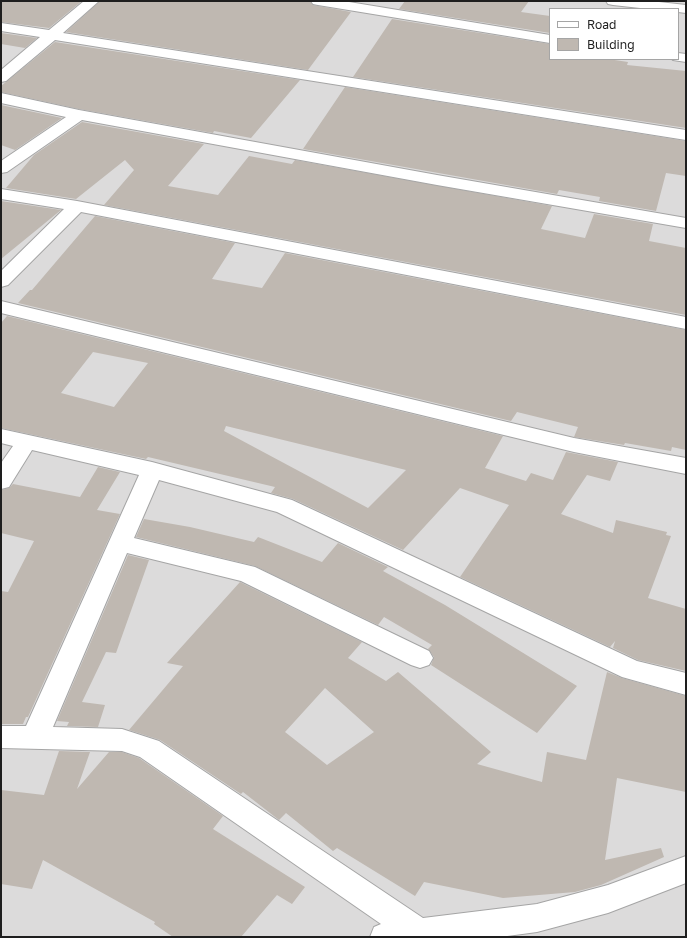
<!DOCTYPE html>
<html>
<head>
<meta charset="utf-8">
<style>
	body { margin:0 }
	#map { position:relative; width:687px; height:938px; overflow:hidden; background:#efece5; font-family:"Golos Text",sans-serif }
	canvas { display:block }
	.frame { position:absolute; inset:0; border:2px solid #1e1e1e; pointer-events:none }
	.legend { position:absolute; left:549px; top:8px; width:130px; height:52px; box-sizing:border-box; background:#fff; border:1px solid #a5a5a5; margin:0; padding:5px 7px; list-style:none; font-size:12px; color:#1e1e1e }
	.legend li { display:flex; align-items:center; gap:8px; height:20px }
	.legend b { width:20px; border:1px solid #a5a5a5 }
</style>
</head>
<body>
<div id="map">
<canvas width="687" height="938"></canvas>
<div class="frame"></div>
<ul class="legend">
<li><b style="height:5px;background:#fff"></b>Road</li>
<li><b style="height:11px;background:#bfb8b1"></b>Building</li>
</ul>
</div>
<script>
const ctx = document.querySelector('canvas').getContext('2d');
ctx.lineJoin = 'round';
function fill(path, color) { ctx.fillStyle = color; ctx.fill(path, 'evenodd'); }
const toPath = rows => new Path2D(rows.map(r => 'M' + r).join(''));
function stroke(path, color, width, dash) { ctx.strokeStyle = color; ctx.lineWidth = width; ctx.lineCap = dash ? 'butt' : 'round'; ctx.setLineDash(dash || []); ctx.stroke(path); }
fill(toPath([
	[1,1,686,1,686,937,1,937],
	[550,9,678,9,678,59,550,59]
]), '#dcdbdb');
fill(toPath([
	[1,1,82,1,49,28,1,22],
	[100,1,310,1,313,5,351,12,308,70,66,32],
	[405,1,529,1,521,12,550,16,550,33,399,9],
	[392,19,550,44,550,59,608,59,628,62,627,65,686,71,686,128,353,77],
	[1,33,37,38,25,48,1,44],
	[55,42,300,80,251,138,214,131,213,133,79,109,1,92,1,86],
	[345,87,686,141,686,176,666,173,656,211,599,201,600,197,559,190,557,194,303,149],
	[1,105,62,118,15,150,1,145],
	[82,122,204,144,168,186,218,195,249,156,292,164,295,160,552,206,541,229,585,238,594,214,653,224,649,241,686,248,686,315,104,205,134,170,125,160,76,199,6,188,34,155],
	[1,201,61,210,1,259],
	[95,216,235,243,212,279,262,288,285,253,686,330,686,450,672,447,671,451,625,443,624,445,574,437,578,427,517,412,511,421,18,303,30,290,32,290],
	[7,316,503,436,485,468,526,481,531,473,553,480,566,452,618,462,610,481,587,475,561,514,613,533,616,520,667,532,666,535,671,536,648,598,686,609,686,671,638,660,613,648,615,641,610,647,460,577,509,505,460,488,403,550,293,499,271,493,275,487,148,457,146,459,1,428,1,323],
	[93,352,148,363,114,407,61,393],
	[226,426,406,470,368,508,224,431],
	[98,467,120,472,97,510,120,514,28,717,26,717,23,724,1,724,1,591,8,592,34,541,1,533,1,490,9,488,13,484,80,497],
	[144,519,190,527,254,542,258,537,322,562,338,543,388,567,383,571,445,605,577,686,537,733,431,665,434,657,428,649,432,645,384,617,378,625,255,566,136,537],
	[128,555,149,560,116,653,106,652,82,702,105,705,98,727,67,726,69,722,57,721],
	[240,582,362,642,348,658,386,681,398,672,491,752,477,764,542,782,547,752,586,760,607,672,622,678,686,696,686,792,617,778,605,860,661,848,664,857,601,885,575,892,503,898,424,882,415,896,337,848,333,851,286,813,279,820,243,792,241,794,160,740,129,730,183,666,167,663],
	[325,688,374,732,327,765,285,732],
	[59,751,90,752,77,789,109,752,122,752,139,758,223,816,213,829,305,887,292,904,277,895,241,937,173,937,154,924,155,922,43,860,32,889,1,884,1,790,44,795]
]), '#bfb8b1');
const minor = toPath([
	[84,1,99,1,63,33,686,130,686,140,55,40,6,81,1,82,1,70,40,37,1,31,1,23,49,30,84,1],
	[311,1,343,1,550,35,550,43,318,5,313,4,311,1],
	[606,1,650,1,686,5,686,13,678,12,678,9,649,9,613,5,608,4,606,1],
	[678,53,686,54,686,62,673,60,672,59,678,59,678,53],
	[1,93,79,110,437,175,686,218,686,228,437,185,82,120,7,172,1,173,1,161,66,117,1,103,1,93],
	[1,189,77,201,686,317,686,329,81,212,8,285,1,287,1,271,64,209,1,199,1,189],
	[1,301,574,438,686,458,686,474,574,452,1,313,1,301],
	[1,429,152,462,292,500,637,661,686,673,686,695,622,677,277,512,159,480,134,538,255,567,429,651,433,658,429,665,420,668,411,665,241,581,127,553,53,727,122,729,159,741,423,918,537,904,608,885,686,856,686,883,608,913,537,932,500,937,370,937,374,927,381,924,140,757,122,751,1,748,1,726,26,726,139,475,32,450,9,487,1,489,1,463,13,446,1,443,1,429]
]);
stroke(minor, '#a5a5a5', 2);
fill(minor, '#fff');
</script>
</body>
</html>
